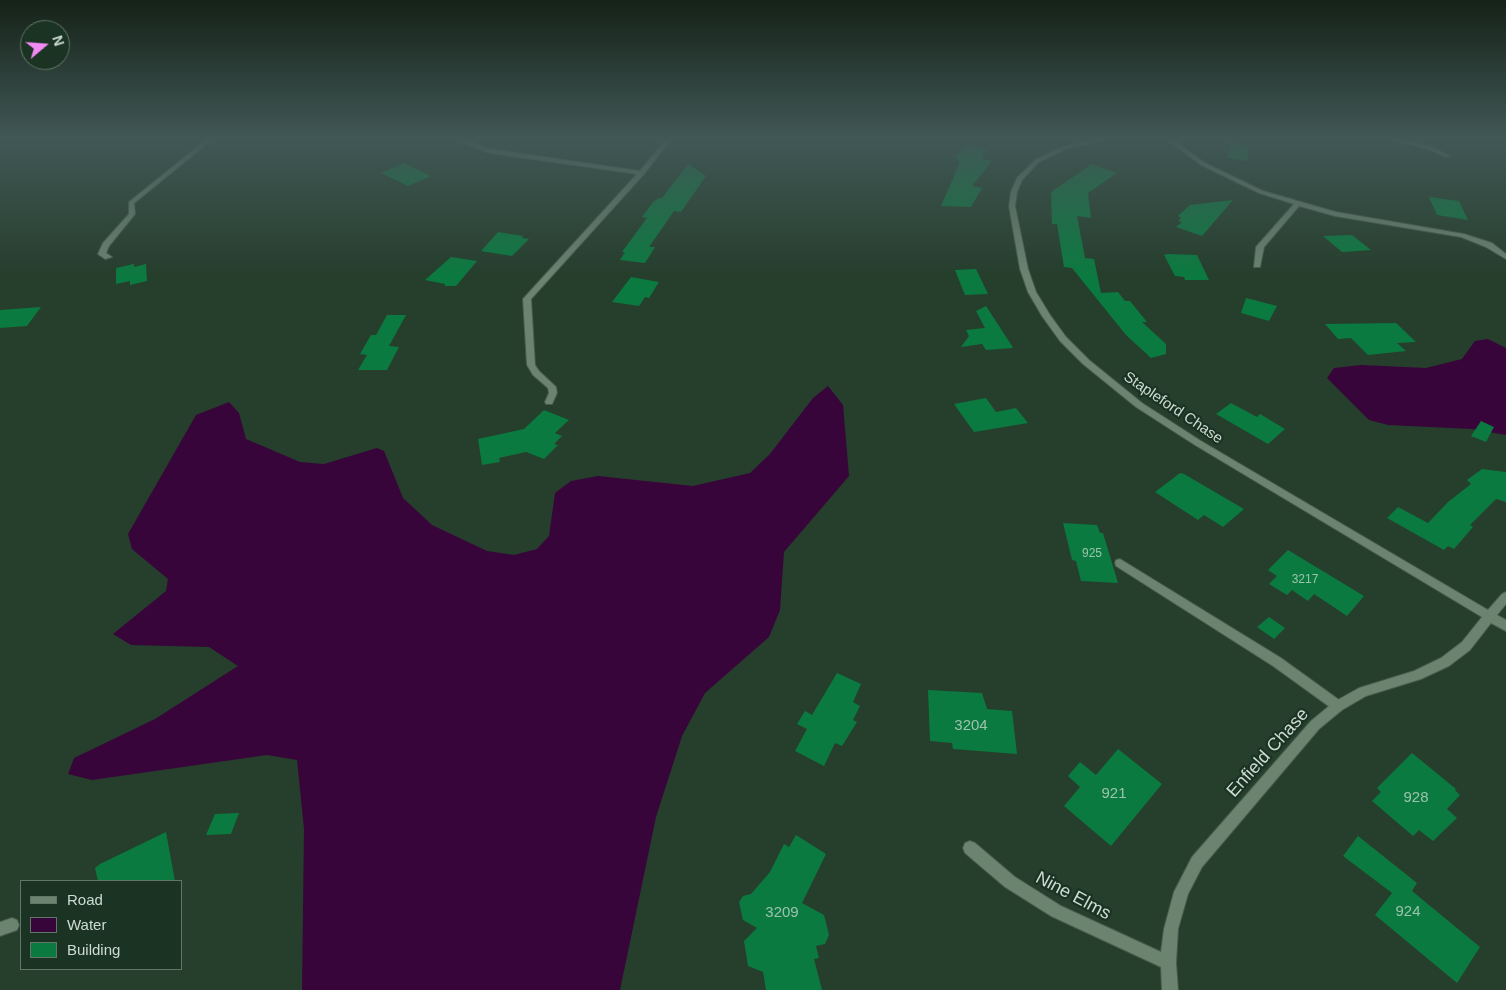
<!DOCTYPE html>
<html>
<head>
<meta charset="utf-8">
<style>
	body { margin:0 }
	#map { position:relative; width:1506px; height:990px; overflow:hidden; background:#263e2c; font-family:Helvetica,sans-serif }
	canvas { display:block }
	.legend { position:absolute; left:20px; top:880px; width:162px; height:90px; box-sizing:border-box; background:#1b3323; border:1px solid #627668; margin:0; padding:6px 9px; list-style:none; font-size:15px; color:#cddbd0 }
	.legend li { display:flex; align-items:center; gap:10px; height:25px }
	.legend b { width:25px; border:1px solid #627668 }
	.north { position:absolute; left:20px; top:20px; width:50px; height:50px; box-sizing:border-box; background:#1b3323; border:1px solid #627668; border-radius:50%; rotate:72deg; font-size:14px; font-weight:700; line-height:20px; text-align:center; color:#cddbd0 }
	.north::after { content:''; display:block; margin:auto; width:18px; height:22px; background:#f28af3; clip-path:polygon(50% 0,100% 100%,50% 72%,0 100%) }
</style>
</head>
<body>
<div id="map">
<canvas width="1506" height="990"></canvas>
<ul class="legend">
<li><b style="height:6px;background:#6a8470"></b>Road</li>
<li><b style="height:14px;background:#370539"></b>Water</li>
<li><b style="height:14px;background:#0b7a40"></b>Building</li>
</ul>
<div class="north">N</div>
</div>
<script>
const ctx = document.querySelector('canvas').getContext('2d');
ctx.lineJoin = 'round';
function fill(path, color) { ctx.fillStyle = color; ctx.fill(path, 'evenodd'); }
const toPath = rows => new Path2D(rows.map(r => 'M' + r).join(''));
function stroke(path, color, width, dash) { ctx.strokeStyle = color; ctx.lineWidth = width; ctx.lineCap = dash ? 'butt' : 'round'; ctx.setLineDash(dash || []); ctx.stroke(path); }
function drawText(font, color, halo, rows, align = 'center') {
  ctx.font = font + ' Helvetica,sans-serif'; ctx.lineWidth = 4.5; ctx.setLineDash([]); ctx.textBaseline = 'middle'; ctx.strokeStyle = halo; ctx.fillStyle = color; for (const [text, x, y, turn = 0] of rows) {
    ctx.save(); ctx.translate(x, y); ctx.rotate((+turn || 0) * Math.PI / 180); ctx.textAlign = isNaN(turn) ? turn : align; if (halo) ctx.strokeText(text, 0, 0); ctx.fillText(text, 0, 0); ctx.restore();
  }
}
fill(toPath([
	[1488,339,1506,348,1506,435,1472,429,1388,425,1369,420,1327,378,1334,368,1361,365,1426,368,1462,359,1475,341],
	[828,386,843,405,849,476,784,552,780,610,769,637,705,693,682,736,656,817,620,990,302,990,304,829,297,760,267,755,92,780,68,774,74,758,155,719,238,666,209,647,131,645,113,634,166,591,168,579,132,549,128,534,196,415,229,402,239,413,246,439,300,462,324,464,377,448,384,451,403,498,432,525,487,551,514,555,537,549,549,536,555,493,571,481,598,476,693,486,750,473,770,454,813,398]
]), '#370539');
fill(toPath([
	[1229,142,1249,146,1248,161,1228,158],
	[967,145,987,150,982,156,984,157,983,159,992,161,972,186,982,188,971,207,941,206,960,162,955,157],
	[404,163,431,176,408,186,381,173],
	[688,164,706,176,681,212,674,211,649,247,655,247,645,263,620,260,625,252,622,252,647,218,642,217,653,202,659,198,662,198],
	[1092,164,1117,173,1088,193,1091,218,1077,216,1085,258,1094,259,1101,293,1118,292,1125,301,1130,301,1147,322,1142,322,1166,344,1166,354,1151,358,1126,335,1072,268,1064,267,1057,224,1052,224,1051,192],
	[1429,197,1459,201,1468,220,1437,215],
	[1233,200,1202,236,1176,227,1182,222,1178,221,1181,218,1178,216,1190,205],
	[498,232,523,236,522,238,529,239,512,256,481,251],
	[1352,235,1371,250,1342,252,1323,236],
	[1167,254,1197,255,1209,280,1185,280,1184,277,1175,276,1164,255],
	[451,257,477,261,456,286,445,286,445,284,425,280],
	[134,264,134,267,146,264,147,281,130,285,130,281,116,284,116,268],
	[976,269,988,294,965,295,955,270],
	[631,277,659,282,649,298,645,297,639,306,612,302],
	[1246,298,1277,306,1269,321,1241,313],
	[986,306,1012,346,1013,348,986,350,982,344,961,347,969,336,966,330,985,328,976,311],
	[41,307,27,326,0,328,0,310],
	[387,315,406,315,389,346,399,347,387,370,358,370,367,355,360,354,371,335,376,335],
	[1396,323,1416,342,1397,343,1406,351,1368,355,1351,338,1338,339,1325,324],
	[986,398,996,412,1016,408,1028,423,974,432,954,404],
	[1231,403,1257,417,1260,414,1285,429,1268,444,1216,414],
	[544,410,569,420,555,433,562,436,554,444,558,445,544,459,526,452,499,458,500,462,482,465,478,439,524,429],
	[1481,421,1494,427,1486,442,1471,436],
	[1482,469,1506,472,1506,502,1496,499,1470,525,1473,527,1454,549,1448,546,1444,550,1387,518,1398,507,1428,523,1448,502,1471,484,1467,480],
	[1180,473,1184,474,1244,509,1223,527,1204,515,1198,520,1155,492],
	[1063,523,1097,525,1100,533,1103,533,1118,583,1081,581,1076,561,1072,560],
	[1288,550,1364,596,1347,616,1314,594,1308,601,1292,590,1287,595,1269,584,1277,576,1268,570],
	[1269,617,1285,628,1274,639,1257,627],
	[837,673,861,684,853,702,860,706,853,720,857,722,842,746,835,743,824,766,795,751,807,729,797,724,805,711,812,715],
	[928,690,982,693,987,709,1012,711,1017,754,953,749,952,743,930,741],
	[1118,749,1162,784,1111,846,1064,806,1080,787,1068,776,1080,762,1096,775],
	[1412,753,1456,789,1455,790,1460,795,1447,809,1457,818,1433,841,1419,830,1413,836,1372,801,1381,792,1377,788],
	[239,813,231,834,206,835,215,814],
	[166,832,175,881,98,881,95,868,100,864],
	[796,835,826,854,802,903,824,915,829,935,825,944,816,946,819,958,814,959,822,990,766,990,763,972,748,966,744,941,757,928,743,920,739,902,743,896,751,894,770,872,784,844,789,847],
	[1358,836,1417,883,1412,891,1480,947,1457,983,1375,915,1392,893,1343,856]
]), '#0b7a40');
const lane = toPath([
	[129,202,134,203,135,214,109,246,106,253,112,257,105,259,98,254,103,243,129,214,129,202],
	[1120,559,1281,658,1342,702,1344,706,1342,710,1338,712,1334,710,1273,666,1116,566,1115,563,1116,560,1120,559]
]);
const street = toPath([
	[207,139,213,139,133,204,129,204,129,202,207,139],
	[453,139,461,139,490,149,640,171,666,139,672,139,644,174,531,299,535,365,539,371,556,387,557,393,552,404,546,404,545,402,549,393,548,388,533,375,527,365,523,299,637,174,489,153,453,139],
	[1097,139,1106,139,1066,149,1039,162,1022,180,1017,192,1015,206,1028,269,1036,292,1050,315,1066,337,1089,360,1142,403,1201,441,1488,610,1502,594,1506,592,1506,604,1497,615,1506,620,1506,631,1491,623,1470,650,1449,666,1421,679,1366,696,1342,710,1319,729,1202,867,1188,894,1178,929,1176,963,1178,990,1162,990,1161,967,1051,916,1005,887,965,853,963,848,965,843,970,841,975,843,1015,877,1061,906,1161,952,1164,929,1174,892,1192,857,1311,721,1334,702,1359,688,1414,671,1441,658,1462,642,1482,617,1195,445,1136,407,1083,364,1060,341,1042,316,1028,292,1020,269,1009,206,1011,192,1017,178,1035,160,1062,147,1097,139],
	[1166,139,1172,139,1205,163,1263,191,1336,212,1464,234,1492,243,1506,254,1506,259,1486,247,1461,237,1335,216,1299,206,1264,247,1260,267,1254,267,1256,247,1294,204,1259,193,1201,165,1166,139],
	[1390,139,1399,139,1432,147,1450,156,1445,157,1428,149,1390,139],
	[12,918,17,920,19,925,17,930,0,936,0,922,12,918]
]);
stroke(lane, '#475b4d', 2);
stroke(street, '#475b4d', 2);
fill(lane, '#6a8470');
fill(street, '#6a8470');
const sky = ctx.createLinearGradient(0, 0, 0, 277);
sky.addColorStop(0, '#152218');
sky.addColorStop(0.5, '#415856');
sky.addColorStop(1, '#41585600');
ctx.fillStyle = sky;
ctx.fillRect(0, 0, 1506, 277);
drawText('12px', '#9cc3ac', null, [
	["925",1092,554],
	["3217",1305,580]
]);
drawText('15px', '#cddbd0', '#1b3323', [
	["Stapleford Chase",1173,408,34]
]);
drawText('15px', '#9cc3ac', null, [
	["3204",971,726],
	["921",1114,794],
	["928",1416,798],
	["924",1408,912],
	["3209",782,913]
]);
drawText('18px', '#cddbd0', '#1b3323', [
	["Enfield Chase",1268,753,-48],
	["Nine Elms",1073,896,28]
]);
</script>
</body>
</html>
